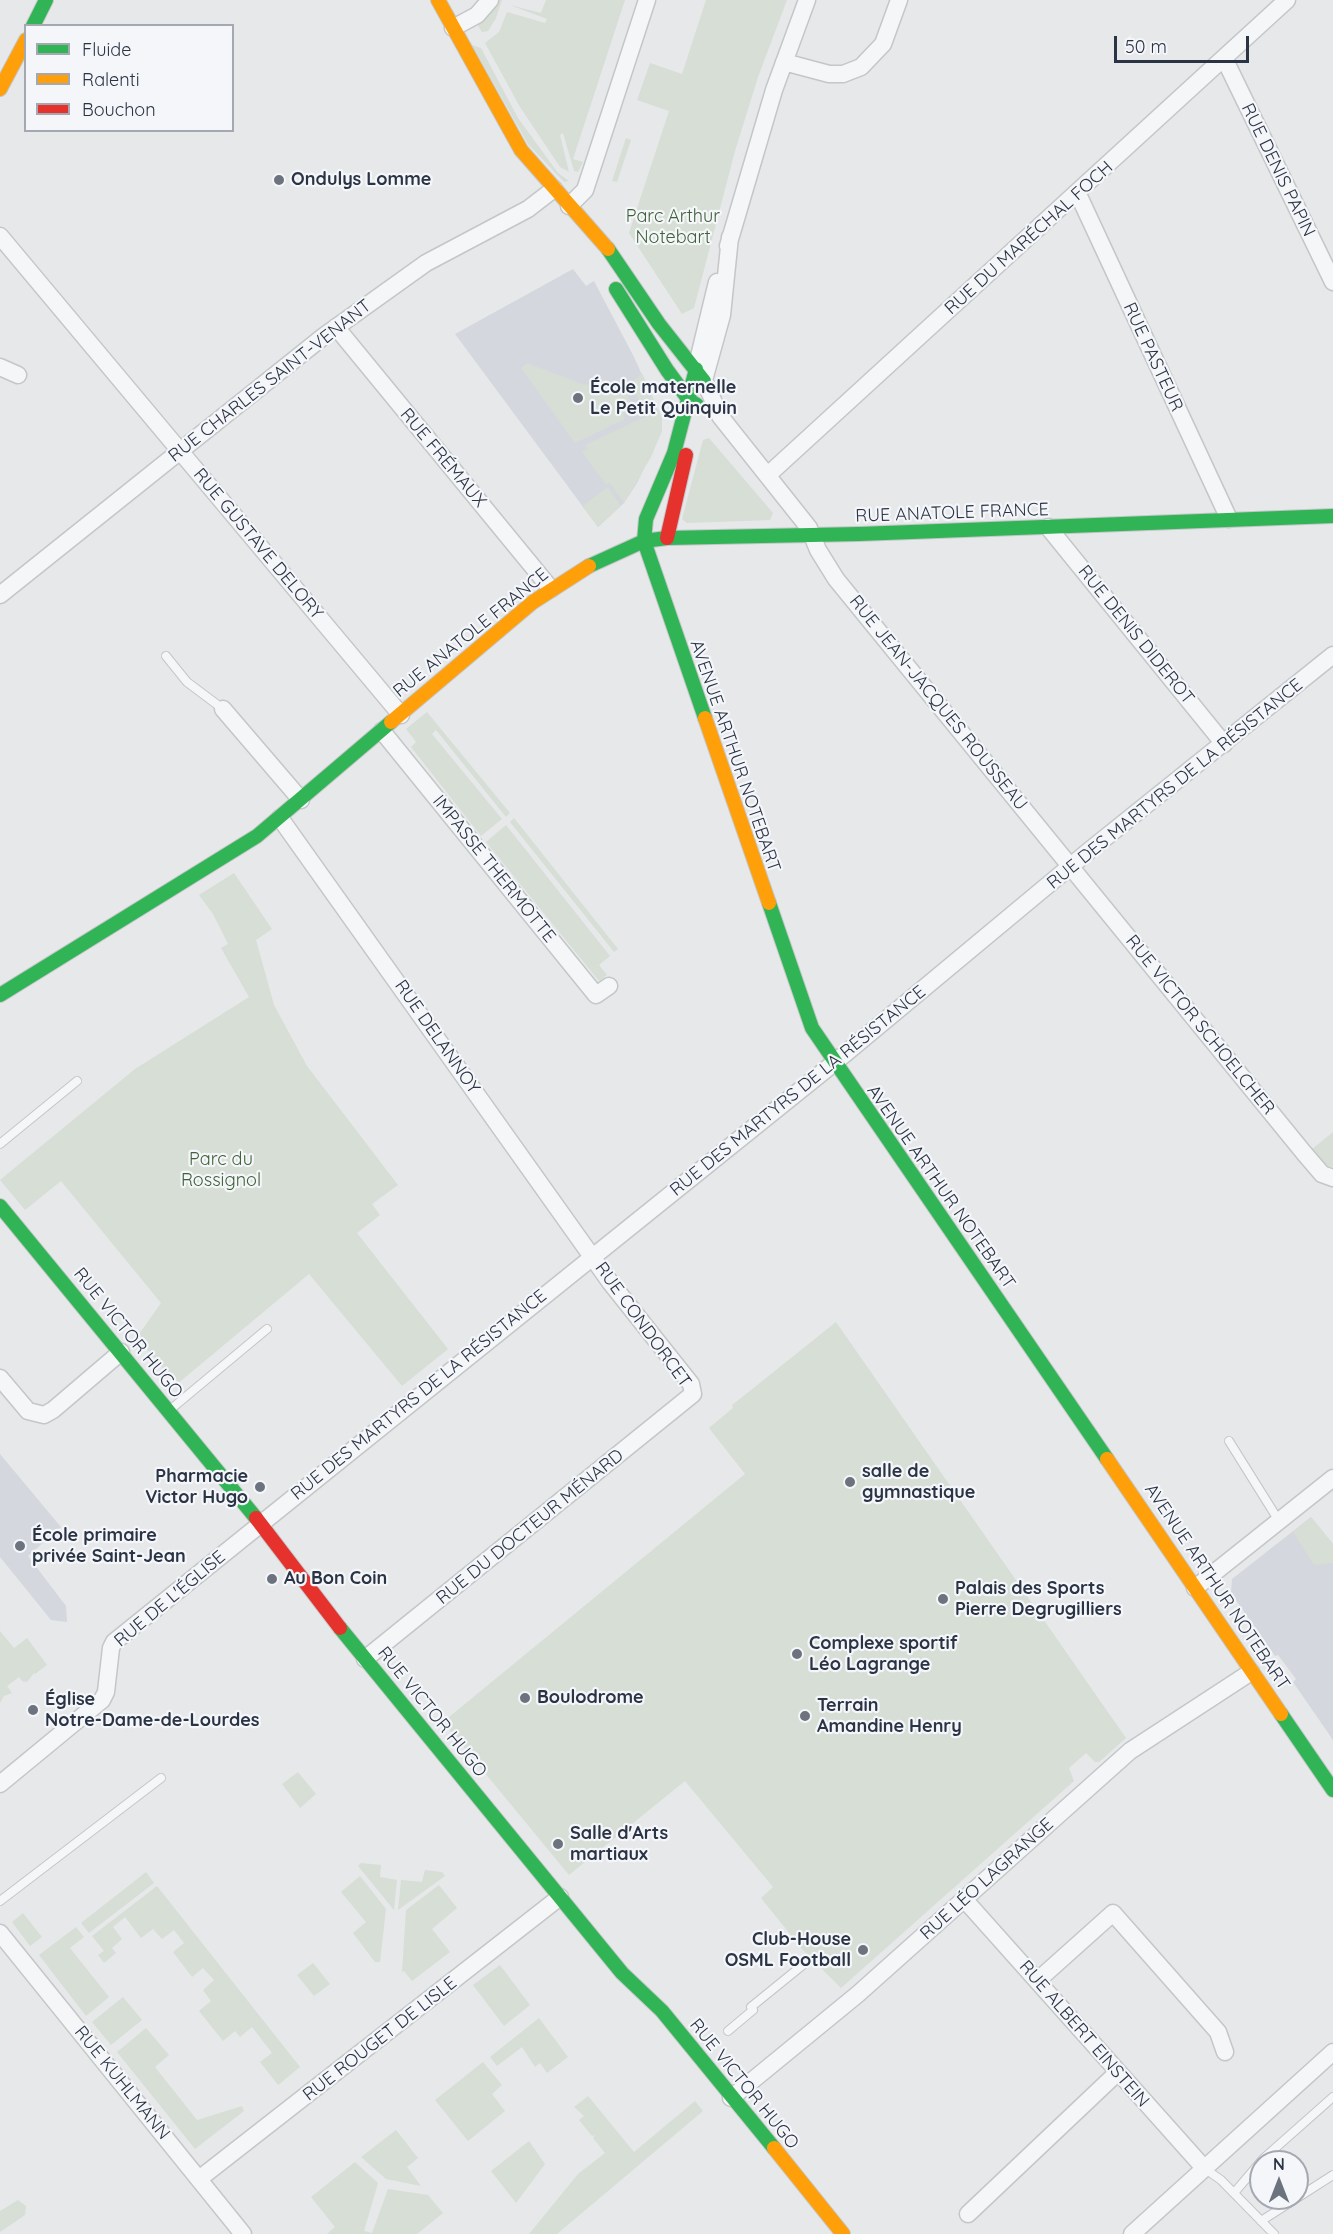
<!DOCTYPE html>
<html>
<head>
<meta charset="utf-8">
<style>
	body { margin:0 }
	#map { position:relative; width:1333px; height:2234px; overflow:hidden; background:#e6e8ea; font-family:Quicksand,sans-serif }
	canvas { display:block }
	.legend { position:absolute; left:24px; top:24px; width:210px; height:108px; box-sizing:border-box; background:#f4f6f9; border:2px solid #a4a8b1; margin:0; padding:8px 10px; list-style:none; font-size:18px; color:#2b3445 }
	.legend li { display:flex; align-items:center; gap:12px; height:30px }
	.legend b { width:30px; border:2px solid #a4a8b1 }
	.north { position:absolute; left:1249px; top:2150px; width:60px; height:60px; box-sizing:border-box; background:#f4f6f9; border:2px solid #a4a8b1; border-radius:50%; rotate:0deg; font-size:16px; font-weight:700; line-height:24px; text-align:center; color:#2b3445 }
	.north::after { content:''; display:block; margin:auto; width:21px; height:27px; background:#6c737f; clip-path:polygon(50% 0,100% 100%,50% 72%,0 100%) }
	.scale { position:absolute; left:1114px; top:36px; width:135px; height:27px; box-sizing:border-box; border:3px solid #2b3445; border-top:0; padding-left:8px; font-size:18px; line-height:21px; white-space:nowrap; color:#2b3445; -webkit-text-stroke:4px #f4f6f9; paint-order:stroke }
</style>
</head>
<body>
<div id="map">
<canvas width="1333" height="2234"></canvas>
<ul class="legend">
<li><b style="height:8px;background:#30b455"></b>Fluide</li>
<li><b style="height:8px;background:#ff9f0a"></b>Ralenti</li>
<li><b style="height:8px;background:#e5322d"></b>Bouchon</li>
</ul>
<div class="north">N</div>
<div class="scale">50 m</div>
</div>
<script>
const ctx = document.querySelector('canvas').getContext('2d');
ctx.lineJoin = 'round';
function fill(path, color) { ctx.fillStyle = color; ctx.fill(path, 'evenodd'); }
const toPath = rows => new Path2D(rows.map(r => 'M' + r).join(''));
function stroke(path, color, width, dash) { ctx.strokeStyle = color; ctx.lineWidth = width; ctx.lineCap = dash ? 'butt' : 'round'; ctx.setLineDash(dash || []); ctx.stroke(path); }
function drawText(font, color, halo, rows, align = 'center') {
  ctx.font = font + ' Quicksand,sans-serif'; ctx.lineWidth = 4.5; ctx.setLineDash([]); ctx.textBaseline = 'middle'; ctx.strokeStyle = halo; ctx.fillStyle = color; for (const [text, x, y, turn = 0] of rows) {
    ctx.save(); ctx.translate(x, y); ctx.rotate((+turn || 0) * Math.PI / 180); ctx.textAlign = isNaN(turn) ? turn : align; if (halo) ctx.strokeText(text, 0, 0); ctx.fillText(text, 0, 0); ctx.restore();
  }
}
fill(toPath([
	[573,269,586,286,594,281,634,357,662,419,662,431,637,483,624,503,598,527,455,334],
	[0,1454,61,1527,28,1556,66,1606,67,1622,51,1620,0,1557],
	[1311,1517,1333,1544,1333,1740,1293,1682,1296,1679,1278,1655,1275,1656,1231,1593,1232,1579]
]), '#d4d7dd');
fill(toPath([
	[495,0,502,0,496,18,488,31,482,32,477,24],
	[546,0,625,0,573,159,583,162,578,172,574,171,563,133,560,135,569,172,560,167,520,107,485,43,499,32,507,12,545,23,547,19,510,5,541,13],
	[706,0,787,0,758,77,735,151,694,308,682,314,629,233,669,111,637,100,650,63,682,74],
	[472,45,481,48,518,118,558,173,569,181,564,182,528,144],
	[626,138,631,140,617,182,612,181],
	[527,363,582,384,617,389,624,386,634,409,623,414,625,419,575,443,521,368],
	[642,373,654,400,641,405,631,383],
	[659,410,662,419,662,431,651,457,624,503,610,483,606,485,582,452,587,449,585,445],
	[709,438,773,513,770,520,687,523,682,519,703,440],
	[608,487,621,506,598,527,582,506],
	[427,712,510,813,506,817,436,730,432,734,502,819,481,836,411,747,416,742,406,729],
	[514,818,618,949,614,952,510,822],
	[506,825,610,956,599,965,607,975,599,981,486,842],
	[234,873,272,929,256,940,274,1005,307,1066,398,1185,372,1204,380,1215,357,1233,448,1349,402,1386,309,1274,176,1385,137,1337,161,1303,61,1181,25,1210,0,1180,135,1069,249,997,221,948,228,944,213,914,199,895],
	[1333,1132,1333,1167,1331,1167,1319,1161,1311,1150],
	[836,1322,1126,1738,1099,1762,1095,1762,1086,1753,1069,1768,1074,1781,841,1988,802,1949,761,1898,773,1887,685,1781,569,1875,443,1722,745,1474,709,1428,733,1408,732,1405,741,1398],
	[1311,1517,1333,1544,1333,1563,1314,1565,1293,1532],
	[0,1631,14,1648,27,1638,47,1665,35,1674,34,1673,27,1682,23,1681,24,1683,19,1677,7,1686,12,1693,4,1696,0,1703],
	[298,1772,316,1794,300,1808,282,1784],
	[361,1863,381,1865,380,1877,397,1880,394,1910,358,1866],
	[425,1870,442,1872,445,1876,398,1910,401,1880,422,1882],
	[146,1872,154,1883,89,1933,81,1923],
	[360,1876,386,1909,380,1962,375,1962,353,1933,366,1922,341,1892],
	[439,1885,457,1908,432,1929,450,1952,412,1981,404,1971,402,1972,406,1910],
	[157,1886,300,2067,278,2085,260,2062,272,2053,252,2027,240,2037,235,2031,223,2041,199,2011,211,2001,203,1990,214,1980,203,1968,192,1977,173,1952,184,1943,174,1930,162,1939,153,1929,141,1938,125,1917,113,1927,122,1939,112,1948,116,1953,104,1963,98,1955,104,1951,92,1936],
	[23,1913,42,1937,30,1946,12,1922],
	[76,1927,84,1937,70,1948,109,1997,86,2016,39,1955],
	[313,1963,330,1984,314,1996,297,1975],
	[500,1965,530,2005,504,2026,473,1985],
	[123,1997,142,2020,111,2045,92,2022],
	[539,2018,568,2057,547,2073,540,2063,535,2067,522,2047,497,2066,490,2057],
	[146,2028,169,2055,155,2067,197,2120,242,2106,244,2111,195,2149,117,2052],
	[483,2062,502,2085,492,2094,505,2111,468,2141,435,2100],
	[588,2096,634,2152,695,2101,703,2111,557,2234,529,2234,578,2174,605,2153,593,2138,595,2135,592,2136,579,2120,584,2116,574,2107],
	[396,2130,418,2158,407,2167,421,2186,386,2179,361,2157],
	[529,2141,545,2164,516,2203,491,2171],
	[355,2162,378,2183,364,2231,372,2233,388,2189,428,2195,443,2213,417,2234,327,2234,335,2227,311,2197],
	[18,2200,26,2206,25,2215,0,2232,0,2211]
]), '#d6ded6');
const lane = toPath([
	[166,656,187,682,223,709],
	[0,1144,77,1081],
	[171,1409,267,1329],
	[1229,1441,1279,1521],
	[0,1901,161,1778],
	[728,2031,753,2010,751,2007,804,1964],
	[1204,2168,1221,2180,1274,2234],
	[1234,2193,1263,2159,1333,2097],
	[1297,2198,1333,2175],
	[1261,2221,1297,2198]
]);
const street = toPath([
	[453,28,477,15,490,0],
	[1224,58,1333,282],
	[784,62,829,74,843,74,861,67,883,44,899,0],
	[1078,194,1229,519],
	[569,206,585,190,647,0],
	[0,236,401,715],
	[730,237,722,315,704,380,720,416,809,528,818,550,836,579,1304,1153,1322,1174,1333,1178],
	[728,246,774,90,807,0],
	[336,327,551,589],
	[0,367,18,375],
	[696,369,717,282],
	[769,474,1287,0],
	[1048,527,1224,744],
	[0,595,324,336,426,263,528,209,554,189],
	[223,709,301,800],
	[382,731,596,995,609,986],
	[280,818,610,1282,691,1384,693,1394,365,1659],
	[0,1378,28,1411,44,1415,53,1410,121,1352],
	[1195,1588,1333,1478],
	[0,1784,102,1700,106,1692,111,1648,114,1642,834,1063,1090,850,1333,655],
	[964,1899,1204,2168],
	[0,1933,243,2234],
	[1037,1981,1113,1913,1218,2032,1225,2052],
	[731,2098,858,1994,1130,1751,1251,1672],
	[199,2179,560,1897],
	[968,2214,1117,2073],
	[1132,2234,1333,2052]
]);
const fast = toPath([
	[33,26,46,0],
	[608,249,659,324,704,381],
	[616,289,667,370,689,400,697,405],
	[696,369,674,453,646,519,644,541,705,718],
	[589,566,644,541,667,538,859,534,1333,516],
	[769,903,812,1028,1107,1459],
	[0,995,257,836,391,722],
	[0,1206,256,1518],
	[340,1628,622,1973,662,2011,774,2148],
	[1281,1714,1333,1790]
]);
const slow = toPath([
	[438,0,521,150,608,249],
	[0,89,26,40],
	[705,718,769,903],
	[391,722,533,602,589,566],
	[1107,1459,1281,1714],
	[774,2148,843,2234]
]);
const jam = toPath([
	[667,538,686,455],
	[256,1518,340,1628]
]);
stroke(lane, '#c4c6c8', 10);
stroke(street, '#c4c6c8', 19);
stroke(fast, '#c4c6c8', 16);
stroke(slow, '#c4c6c8', 16);
stroke(jam, '#c4c6c8', 16);
stroke(lane, '#f5f6f7', 8);
stroke(street, '#f5f6f7', 16);
stroke(fast, '#30b455', 14);
stroke(slow, '#ff9f0a', 14);
stroke(jam, '#e5322d', 14);
for (const [x, y, r, color] of [
	[279,180,6,"#6c737f"],
	[578,398,6,"#6c737f"],
	[850,1482,6,"#6c737f"],
	[260,1487,6,"#6c737f"],
	[20,1546,6,"#6c737f"],
	[272,1579,6,"#6c737f"],
	[943,1599,6,"#6c737f"],
	[797,1654,6,"#6c737f"],
	[525,1698,6,"#6c737f"],
	[33,1710,6,"#6c737f"],
	[805,1716,6,"#6c737f"],
	[558,1844,6,"#6c737f"],
	[863,1950,6,"#6c737f"]
]) { const dot = new Path2D(); dot.arc(x, y, r, 0, 2 * Math.PI); ctx.fillStyle = color; ctx.fill(dot); stroke(dot, '#f4f6f9', 2); }
drawText('18px', '#2b3445', '#f4f6f9', [
	["RUE DENIS PAPIN",1278,170,64],
	["RUE DU MARÉCHAL FOCH",1029,238,-42],
	["RUE PASTEUR",1153,357,65],
	["RUE CHARLES SAINT-VENANT",270,381,-38],
	["RUE FRÉMAUX",443,458,50],
	["RUE ANATOLE FRANCE",952,513,-2],
	["RUE GUSTAVE DELORY",258,544,50],
	["RUE ANATOLE FRANCE",471,633,-39],
	["RUE DENIS DIDEROT",1136,635,51],
	["RUE JEAN-JACQUES ROUSSEAU",938,703,51],
	["AVENUE ARTHUR NOTEBART",735,756,71],
	["RUE DES MARTYRS DE LA RÉSISTANCE",1175,784,-39],
	["IMPASSE THERMOTTE",494,869,51],
	["RUE VICTOR SCHOELCHER",1200,1025,51],
	["RUE DELANNOY",437,1037,55],
	["RUE DES MARTYRS DE LA RÉSISTANCE",798,1091,-39],
	["AVENUE ARTHUR NOTEBART",941,1187,55],
	["RUE CONDORCET",643,1325,54],
	["RUE VICTOR HUGO",128,1333,51],
	["RUE DES MARTYRS DE LA RÉSISTANCE",419,1395,-39],
	["RUE DU DOCTEUR MÉNARD",530,1527,-39],
	["AVENUE ARTHUR NOTEBART",1217,1587,56],
	["RUE DE L'ÉGLISE",170,1599,-40],
	["RUE VICTOR HUGO",432,1712,51],
	["RUE LÉO LAGRANGE",987,1879,-42],
	["RUE ALBERT EINSTEIN",1084,2034,49],
	["RUE ROUGET DE LISLE",380,2039,-38],
	["RUE KUHLMANN",122,2083,51],
	["RUE VICTOR HUGO",744,2084,51]
]);
drawText('bold 18px', '#2b3445', '#f4f6f9', [
	["Ondulys Lomme",291,180],
	["École maternelle",590,388],
	["Le Petit Quinquin",590,409],
	["salle de",862,1472],
	["gymnastique",862,1493],
	["Pharmacie",248,1477,"right"],
	["Victor Hugo",248,1498,"right"],
	["École primaire",32,1536],
	["privée Saint-Jean",32,1557],
	["Au Bon Coin",284,1579],
	["Palais des Sports",955,1589],
	["Pierre Degrugilliers",955,1610],
	["Complexe sportif",809,1644],
	["Léo Lagrange",809,1665],
	["Boulodrome",537,1698],
	["Église",45,1700],
	["Notre-Dame-de-Lourdes",45,1721],
	["Terrain",817,1706],
	["Amandine Henry",817,1727],
	["Salle d'Arts",570,1834],
	["martiaux",570,1855],
	["Club-House",851,1940,"right"],
	["OSML Football",851,1961,"right"]
], 'left');
drawText('18px', '#3f6138', '#f4f6f9', [
	["Parc Arthur",673,217],
	["Notebart",673,238],
	["Parc du",221,1160],
	["Rossignol",221,1181]
]);
</script>
</body>
</html>
